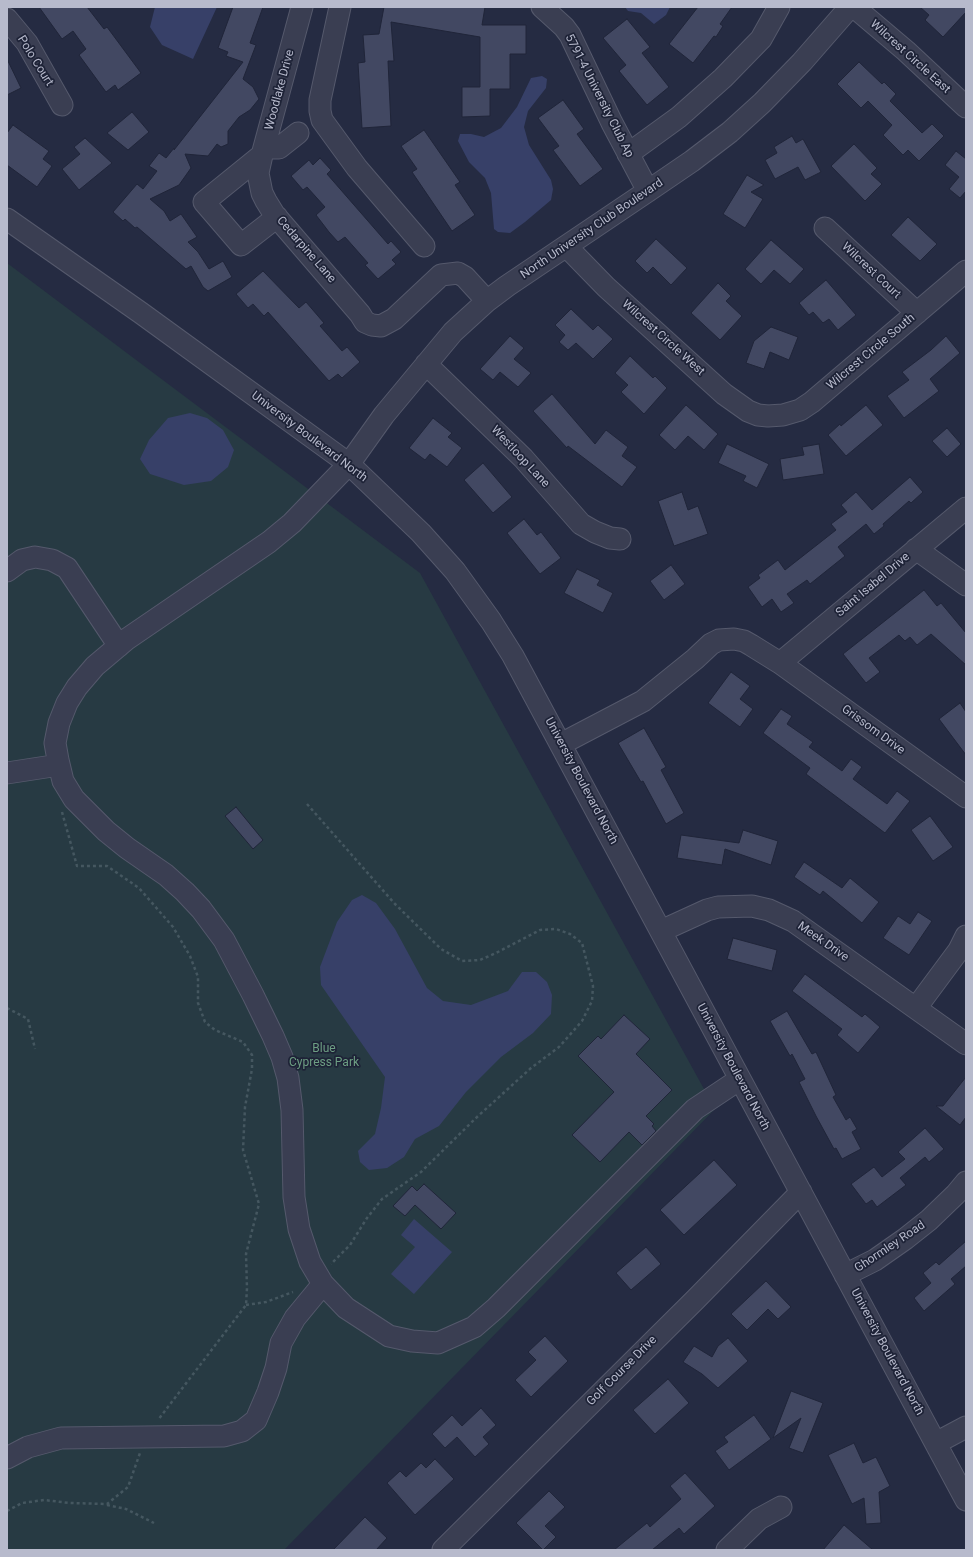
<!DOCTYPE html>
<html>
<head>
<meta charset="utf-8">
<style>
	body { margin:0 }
	#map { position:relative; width:973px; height:1557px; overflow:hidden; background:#252b42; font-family:Roboto,sans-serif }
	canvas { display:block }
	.frame { position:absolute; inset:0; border:8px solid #b7bacc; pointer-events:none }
</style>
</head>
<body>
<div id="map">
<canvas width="973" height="1557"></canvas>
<div class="frame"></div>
</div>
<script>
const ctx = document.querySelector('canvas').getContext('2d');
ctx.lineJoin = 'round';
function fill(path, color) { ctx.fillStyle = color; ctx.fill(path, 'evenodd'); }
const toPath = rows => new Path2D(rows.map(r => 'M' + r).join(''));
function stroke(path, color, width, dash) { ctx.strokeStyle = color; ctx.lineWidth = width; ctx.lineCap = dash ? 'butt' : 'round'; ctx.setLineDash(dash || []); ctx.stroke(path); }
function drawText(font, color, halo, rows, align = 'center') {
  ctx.font = font + ' Roboto,sans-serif'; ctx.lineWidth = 3.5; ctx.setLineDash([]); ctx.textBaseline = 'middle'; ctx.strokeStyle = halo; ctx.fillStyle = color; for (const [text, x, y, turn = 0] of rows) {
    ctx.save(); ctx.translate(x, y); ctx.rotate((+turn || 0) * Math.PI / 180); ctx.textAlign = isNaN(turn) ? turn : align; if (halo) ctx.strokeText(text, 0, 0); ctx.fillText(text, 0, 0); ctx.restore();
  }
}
fill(toPath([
	[7,263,420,573,715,1109,284,1550,7,1550]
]), '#273a43');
fill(toPath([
	[155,7,217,7,193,59,162,45,150,27],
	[625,7,670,7,666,15,654,24,641,13,628,11],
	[542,76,547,79,546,88,528,111,524,127,529,145,551,180,553,189,551,200,525,222,510,233,498,232,494,229,491,193,485,178,469,162,458,141,460,134,471,134,484,137,501,128,517,107,531,78],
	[190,413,207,418,223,430,234,450,228,467,211,481,184,485,150,474,140,459,149,440,168,418],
	[362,895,376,903,395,929,427,988,443,1001,471,1005,508,991,522,972,536,972,547,982,552,995,551,1014,533,1033,501,1057,466,1092,439,1126,415,1139,404,1157,387,1168,369,1170,360,1162,358,1151,375,1134,381,1108,385,1077,321,985,320,967,337,922,352,900],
	[414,1219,452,1252,414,1294,391,1274,415,1247,401,1235]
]), '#374068');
const building = toPath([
	[39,7,87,7,104,29,107,27,141,73,118,90,115,85,106,92,79,55,86,49,73,31,62,39,39,7],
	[233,7,263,7,250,43,256,45,243,79,253,87,259,99,250,110,239,117,228,131,228,144,221,147,217,144,208,156,185,154,191,168,179,185,150,199,164,211,170,221,181,214,197,237,188,242,198,252,209,269,223,261,232,277,208,291,203,287,191,266,186,269,137,227,135,228,125,219,123,221,113,212,137,184,143,189,157,171,149,166,159,153,166,158,174,148,174,150,243,62,226,56,228,52,218,48,233,7],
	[384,7,485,7,482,25,526,25,526,54,510,54,510,89,490,89,490,116,462,117,462,87,480,87,480,37,391,22,394,61,388,61,391,126,362,128,358,63,365,62,363,35,379,34,384,7],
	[698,7,732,7,720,24,723,26,716,37,714,36,693,63,669,44,698,7],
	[920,7,966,7,966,12,943,37,925,20,929,15,920,7],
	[627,19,650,47,642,53,669,87,647,105,619,71,626,65,603,38,627,19],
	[7,59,21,88,7,95,7,59],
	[859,62,882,84,884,82,896,94,890,101,922,133,932,124,944,136,919,161,908,150,903,155,883,135,892,125,868,101,861,108,837,84,859,62],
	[563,100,584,129,577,134,603,169,580,186,553,150,559,146,538,118,563,100],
	[132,112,149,132,128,150,107,133,132,112],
	[13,125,49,151,43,159,52,166,37,187,7,165,7,133,13,125],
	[424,130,460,182,455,185,475,215,452,231,412,172,417,169,401,146,424,130],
	[792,136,796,143,803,139,821,172,805,180,798,167,775,179,765,160,777,153,774,147,792,136],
	[85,138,112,163,79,190,62,169,80,154,74,147,85,138],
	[854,144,877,168,871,174,882,184,865,201,831,166,854,144],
	[956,151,966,159,966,191,960,198,949,189,959,177,945,165,956,151],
	[320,158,331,170,327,174,388,244,391,241,401,252,392,260,396,264,378,279,365,265,368,263,345,237,338,242,329,232,316,215,325,207,307,187,303,190,291,176,309,160,313,165,320,158],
	[747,175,764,185,751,192,763,199,745,228,723,214,747,175],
	[908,217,937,244,920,261,891,235,908,217],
	[656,239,687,268,671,285,653,267,647,273,635,261,656,239],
	[771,240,804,269,790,284,774,270,761,284,745,269,771,240],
	[263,271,299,308,306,302,324,323,320,326,342,351,347,347,360,362,342,378,338,374,329,381,268,312,264,316,253,304,248,308,236,294,263,271],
	[826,280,856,315,838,330,829,319,823,323,813,312,809,315,799,303,826,280],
	[718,283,731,296,726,301,742,316,720,340,691,313,718,283],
	[571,309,593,330,598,325,613,339,593,359,576,343,568,350,559,342,565,335,555,325,571,309],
	[771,327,798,337,789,360,770,352,764,369,746,363,754,341,771,327],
	[510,336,524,348,514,359,531,373,518,387,500,372,493,380,480,369,510,336],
	[946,336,960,353,930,379,939,391,904,418,887,396,909,380,902,372,931,350,946,336],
	[630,356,653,378,655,376,667,388,644,414,621,392,628,385,615,373,630,356],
	[552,394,595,444,606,430,628,447,622,456,637,467,622,487,568,446,567,448,533,411,552,394],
	[686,405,718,434,704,450,688,436,675,450,659,435,686,405],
	[866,405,883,425,846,456,828,435,840,424,841,426,866,405],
	[433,418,452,433,448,437,462,448,447,467,430,454,425,460,409,448,433,418],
	[947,428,961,444,947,457,932,441,947,428],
	[727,444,769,464,757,488,743,481,746,476,718,463,727,444],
	[819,444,824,474,783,480,780,459,804,455,802,447,819,444],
	[483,463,512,497,493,513,464,480,483,463],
	[910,477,923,492,911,503,909,501,883,524,884,526,874,534,866,524,838,547,845,556,810,584,807,580,787,594,794,603,781,612,772,599,762,607,748,587,760,578,758,575,778,560,785,570,836,530,831,524,847,512,841,505,856,492,872,510,910,477],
	[682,492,688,510,698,506,708,534,674,546,658,501,682,492],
	[524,519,537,535,541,532,561,558,540,574,507,533,524,519],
	[671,565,685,584,664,600,650,581,671,565],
	[577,569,600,580,597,585,613,593,603,613,564,593,577,569],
	[924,590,937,606,941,603,966,633,966,665,931,634,917,645,910,637,905,641,899,635,869,658,880,672,866,683,843,654,924,590],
	[731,672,750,686,740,699,753,709,740,727,708,703,731,672],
	[960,703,966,712,966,755,939,719,960,703],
	[781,709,792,716,787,724,813,742,809,747,842,771,851,759,862,767,853,779,887,804,897,791,910,801,885,833,806,774,810,768,763,733,781,709],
	[644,728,666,767,661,770,684,813,666,824,643,781,641,782,618,743,644,728],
	[236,807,263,840,253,849,225,816,236,807],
	[930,816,953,847,933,861,911,830,930,816],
	[743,830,778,841,771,865,725,849,722,865,677,858,681,835,739,843,743,830],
	[804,862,842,888,850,878,879,902,862,923,823,891,820,895,794,877,804,862],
	[918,912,932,921,909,955,883,938,898,916,910,924,918,912],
	[733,938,777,950,772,971,727,959,733,938],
	[805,974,862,1017,865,1014,880,1027,858,1053,837,1035,842,1029,792,991,805,974],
	[787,1011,812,1054,816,1052,836,1095,833,1097,846,1120,850,1117,857,1129,852,1132,861,1149,842,1159,836,1148,834,1149,816,1116,799,1082,805,1079,792,1054,790,1056,770,1021,787,1011],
	[624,1015,650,1039,636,1054,672,1090,646,1116,654,1124,652,1126,656,1131,642,1145,629,1132,600,1162,572,1135,614,1092,578,1056,598,1036,601,1039,624,1015],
	[966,1077,966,1117,960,1125,936,1106,943,1106,966,1077],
	[925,1128,944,1149,929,1162,925,1157,900,1178,906,1185,877,1207,872,1200,866,1204,851,1184,874,1167,882,1177,905,1159,898,1152,925,1128],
	[714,1160,737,1185,684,1235,660,1210,714,1160],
	[424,1184,456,1213,441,1229,415,1205,405,1216,393,1206,412,1186,417,1191,424,1184],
	[966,1241,966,1266,951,1279,955,1284,924,1311,914,1298,931,1283,923,1273,936,1262,939,1265,966,1241],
	[646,1247,661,1264,631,1290,616,1273,646,1247],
	[766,1281,791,1307,778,1319,768,1309,747,1330,731,1314,766,1281],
	[545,1336,568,1361,531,1397,515,1380,536,1360,528,1352,545,1336],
	[728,1338,748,1361,718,1388,702,1374,683,1362,694,1346,712,1357,718,1346,728,1338],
	[668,1379,689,1403,655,1434,633,1410,668,1379],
	[791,1391,823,1403,803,1453,789,1448,801,1418,773,1438,791,1391],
	[481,1408,496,1425,483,1437,489,1444,475,1457,457,1437,445,1448,432,1434,452,1415,462,1426,481,1408],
	[754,1415,771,1439,729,1470,715,1451,728,1442,724,1437,754,1415],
	[854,1443,863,1463,876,1457,890,1486,879,1492,881,1523,866,1524,864,1498,852,1504,828,1455,854,1443],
	[435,1459,454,1479,415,1515,387,1483,400,1471,406,1477,421,1463,426,1468,435,1459],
	[685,1473,715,1506,684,1534,679,1528,652,1550,614,1550,647,1523,650,1527,681,1499,670,1486,685,1473],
	[549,1491,565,1507,545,1526,556,1537,543,1550,516,1523,549,1491],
	[365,1517,387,1538,376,1550,333,1550,365,1517],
	[844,1525,873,1550,823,1550,844,1525]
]);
fill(building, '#424862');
stroke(building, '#202539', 1);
const minor = toPath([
	[302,7,262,155,258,173,262,193,266,201,274,214,360,314,365,322,372,325,381,326,394,319,441,275,458,273,465,277,487,301],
	[340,7,320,100,320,111,322,120,357,168,424,246],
	[542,7,564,27,570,35,612,123,648,191],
	[854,7,906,51,966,107],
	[7,19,27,43,62,105],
	[264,148,279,148,298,133],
	[628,154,679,117,723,78,761,39,779,7],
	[262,155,204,202,241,245,277,217],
	[7,219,141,313,349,464,421,533,455,571,491,621,513,656,966,1500],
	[825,228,917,313],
	[567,247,606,287,724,394,748,411,758,415,768,416,783,415,800,410,812,402,966,271],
	[426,364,523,458,581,524,595,532,610,538,620,539],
	[916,549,966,585],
	[7,571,22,560,35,557,52,560,67,568,119,646],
	[780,663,966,508],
	[561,744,643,701,695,659,711,644,719,640,734,639,744,641,751,645,780,663,966,797],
	[7,773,59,765],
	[661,931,707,910,718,907,752,906,769,910,793,921,966,1044],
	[916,1008,959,950,966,936],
	[740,1079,695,1109,496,1308,474,1327,438,1343,412,1341,389,1336,346,1308,323,1284,310,1262,299,1229,294,1197,292,1110,288,1078,282,1057,273,1036,253,995,224,940,201,909,185,892,166,875,127,848,106,831,74,799,63,781,58,760,55,743,59,723,67,703,77,687,95,666,127,639,269,542,292,523,349,464,384,415,453,332,487,301,507,286,648,191,692,161,730,132,762,103,802,62,850,7],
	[845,1275,875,1260,905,1239,929,1220,956,1194,966,1182],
	[936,1443,966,1427],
	[7,1458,28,1447,61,1438,224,1436,242,1431,256,1420,268,1392,276,1368,281,1343,295,1318,323,1284],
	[443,1550,695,1300,801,1192],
	[727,1550,759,1519,781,1507]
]);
stroke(minor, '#55596c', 23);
stroke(toPath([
	[307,804,395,904,441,949,462,961,480,960,496,953,540,930,556,929,570,934,582,943,593,986,592,1001,582,1021,559,1047,531,1068,477,1117,421,1172,382,1199,367,1218,350,1245,331,1264],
	[62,812,77,866,107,866,139,888,173,927,190,956,198,977,198,1003,205,1022,215,1030,243,1042,252,1055,252,1069,245,1107,243,1150,259,1204,246,1254,247,1288,246,1305,158,1420],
	[7,1008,28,1019,35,1049],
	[246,1305,266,1302,293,1292],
	[107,1505,126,1509,154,1523],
	[7,1511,22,1503,44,1500,70,1503,107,1504,128,1487,140,1453]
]), '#455760', 2.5, [3, 3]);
stroke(minor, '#3a3e52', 21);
drawText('12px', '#b7bacc', '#1e2337', [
	["Wilcrest Circle East",910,57,42],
	["Polo Court",35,61,58],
	["Woodlake Drive",280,90,-75],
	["5791-4 University Club Ap",599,96,63],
	["North University Club Boulevard",592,229,-34],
	["Cedarpine Lane",306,250,49],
	["Wilcrest Court",871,271,43],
	["Wilcrest Circle West",663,338,42],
	["Wilcrest Circle South",871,352,-40],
	["University Boulevard North",309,437,37],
	["Westloop Lane",520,457,47],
	["Saint Isabel Drive",873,585,-40],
	["Grissom Drive",873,730,36],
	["University Boulevard North",581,781,62],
	["Meek Drive",823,942,35],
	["University Boulevard North",733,1067,62],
	["Ghormley Road",890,1247,-34],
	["University Boulevard North",887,1352,62],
	["Golf Course Drive",622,1371,-45]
]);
drawText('12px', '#6d9e83', '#1e2337', [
	["Blue",324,1049],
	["Cypress Park",324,1063]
]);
</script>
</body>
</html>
